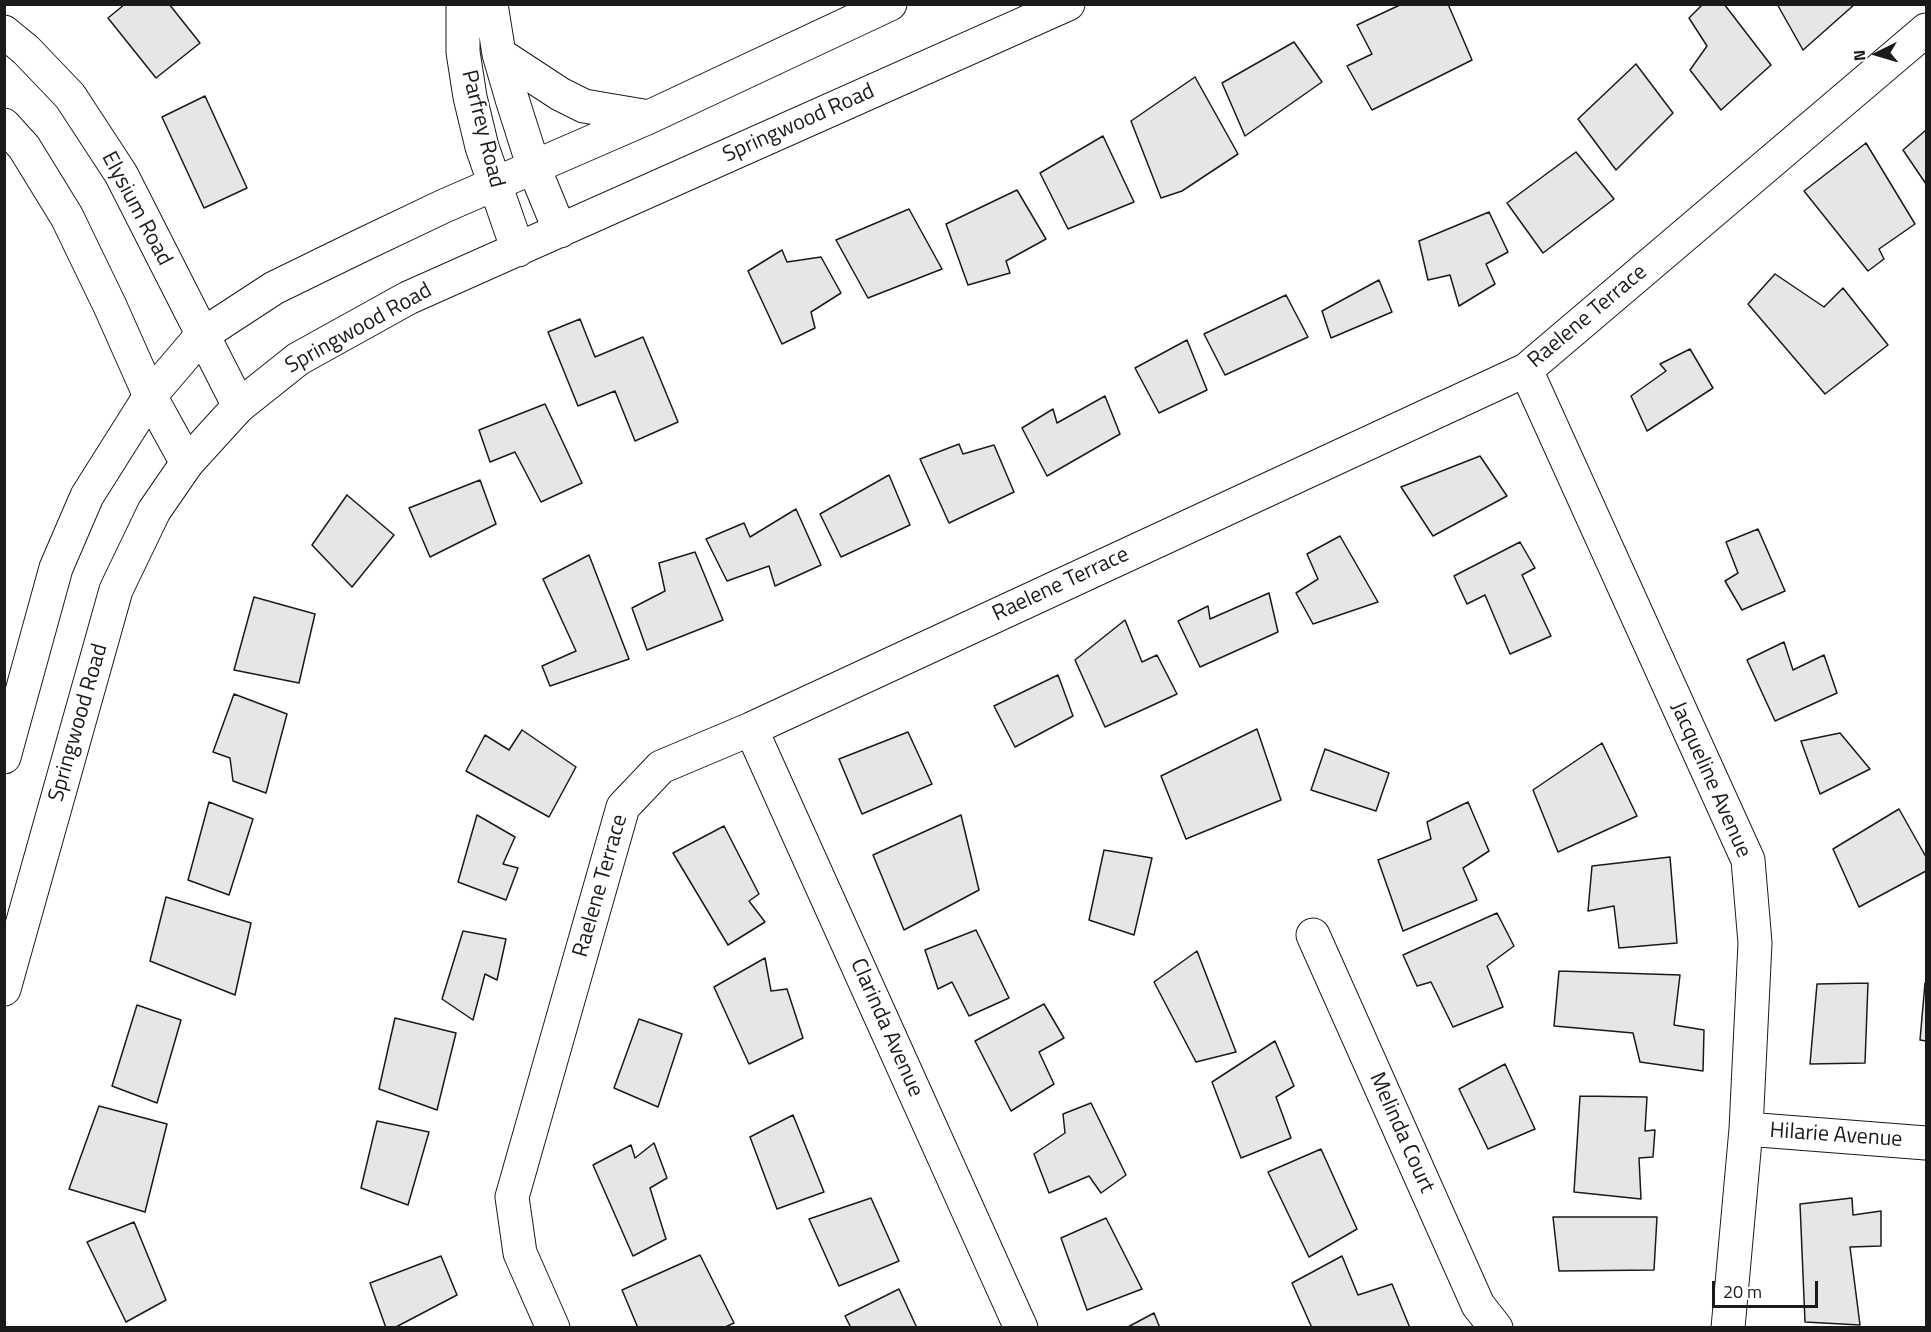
<!DOCTYPE html>
<html>
<head>
<meta charset="utf-8">
<style>
	body { margin:0 }
	#map { position:relative; width:1931px; height:1332px; overflow:hidden; background:#fff; font-family:"Titillium Web",sans-serif }
	canvas { display:block }
	.frame { position:absolute; inset:0; border:6px solid #1a1a1a; pointer-events:none }
	.north { position:absolute; left:1847px; top:24px; width:60px; height:60px; -webkit-text-stroke:4px #fff; paint-order:stroke; rotate:265deg; font-size:16px; font-weight:700; line-height:24px; text-align:center; color:#1a1a1a }
	.north::after { content:''; display:block; margin:auto; width:21px; height:27px; background:#1a1a1a; clip-path:polygon(50% 0,100% 100%,50% 72%,0 100%) }
	.scale { position:absolute; left:1712px; top:1281px; width:106px; height:27px; box-sizing:border-box; border:3px solid #1a1a1a; border-top:0; padding-left:8px; font-size:18px; line-height:21px; white-space:nowrap; color:#1a1a1a; -webkit-text-stroke:4px #fff; paint-order:stroke }
</style>
</head>
<body>
<div id="map">
<canvas width="1931" height="1332"></canvas>
<div class="frame"></div>
<div class="north">N</div>
<div class="scale">20 m</div>
</div>
<script>
const ctx = document.querySelector('canvas').getContext('2d');
ctx.lineJoin = 'round';
function fill(path, color) { ctx.fillStyle = color; ctx.fill(path, 'evenodd'); }
const toPath = rows => new Path2D(rows.map(r => 'M' + r).join(''));
function stroke(path, color, width, dash) { ctx.strokeStyle = color; ctx.lineWidth = width; ctx.lineCap = dash ? 'butt' : 'round'; ctx.setLineDash(dash || []); ctx.stroke(path); }
function drawText(font, color, halo, rows, align = 'center') {
  ctx.font = font + ' "Titillium Web",sans-serif'; ctx.lineWidth = 4.5; ctx.setLineDash([]); ctx.textBaseline = 'middle'; ctx.strokeStyle = halo; ctx.fillStyle = color; for (const [text, x, y, turn = 0] of rows) {
    ctx.save(); ctx.translate(x, y); ctx.rotate((+turn || 0) * Math.PI / 180); ctx.textAlign = isNaN(turn) ? turn : align; if (halo) ctx.strokeText(text, 0, 0); ctx.fillText(text, 0, 0); ctx.restore();
  }
}
const building = toPath([
	[125,4,169,4,200,43,156,78,108,18,125,4],
	[1402,4,1448,4,1472,60,1372,110,1347,66,1372,54,1357,25,1402,4],
	[1703,4,1724,4,1771,65,1721,110,1690,70,1707,46,1689,18,1703,4],
	[1777,4,1855,4,1803,50,1777,4],
	[1294,42,1322,82,1245,136,1222,83,1294,42],
	[1636,64,1673,113,1616,170,1578,119,1636,64],
	[1195,77,1238,154,1182,191,1161,198,1131,121,1195,77],
	[205,96,247,188,204,208,162,117,205,96],
	[1926,130,1926,184,1903,150,1926,130],
	[1103,136,1134,202,1068,229,1040,173,1103,136],
	[1866,143,1915,224,1879,249,1884,259,1868,271,1804,191,1866,143],
	[1576,152,1614,199,1543,253,1507,203,1576,152],
	[1017,190,1046,239,1006,261,1010,273,968,285,946,224,1017,190],
	[909,209,942,269,868,298,836,240,909,209],
	[1489,212,1508,252,1486,264,1495,284,1459,306,1450,275,1428,280,1419,241,1489,212],
	[782,250,787,262,821,257,841,293,811,312,815,328,782,344,748,271,782,250],
	[1775,274,1824,307,1843,288,1888,345,1825,394,1748,304,1775,274],
	[1379,280,1392,312,1331,338,1322,311,1379,280],
	[1286,295,1308,337,1225,375,1204,334,1286,295],
	[580,319,595,357,643,337,678,422,635,441,615,391,578,406,548,332,580,319],
	[1187,340,1207,390,1159,413,1135,368,1187,340],
	[1690,349,1713,388,1647,431,1631,396,1666,371,1660,364,1690,349],
	[1105,396,1120,434,1047,476,1022,428,1053,409,1057,423,1105,396],
	[545,404,582,483,541,502,515,452,490,462,479,430,545,404],
	[959,444,963,454,994,445,1014,492,949,523,920,459,959,444],
	[1480,456,1507,496,1433,536,1401,487,1480,456],
	[889,475,910,525,841,557,820,514,889,475],
	[480,480,496,524,430,557,409,508,480,480],
	[347,495,394,535,352,587,312,545,347,495],
	[796,509,821,565,775,586,769,566,727,581,706,539,744,523,750,537,796,509],
	[1758,529,1785,591,1742,610,1725,581,1738,573,1726,542,1758,529],
	[1340,536,1378,602,1313,624,1296,593,1318,579,1307,554,1340,536],
	[1520,542,1535,568,1522,575,1551,636,1510,654,1485,595,1467,604,1454,576,1520,542],
	[695,552,723,620,647,650,632,608,665,591,659,563,695,552],
	[589,555,629,659,550,686,542,666,576,651,543,579,589,555],
	[1269,593,1278,632,1200,667,1178,621,1208,606,1210,619,1269,593],
	[254,597,315,614,299,683,234,670,254,597],
	[1125,620,1142,662,1157,655,1177,694,1105,727,1075,660,1125,620],
	[1784,642,1793,670,1824,655,1837,693,1775,721,1747,660,1784,642],
	[1058,675,1073,716,1015,747,994,706,1058,675],
	[234,694,287,714,266,793,233,781,230,758,213,752,234,694],
	[1257,729,1281,800,1186,839,1161,776,1257,729],
	[522,730,576,767,549,817,466,771,485,735,509,750,522,730],
	[908,732,932,784,862,814,839,759,908,732],
	[1840,733,1870,769,1820,794,1801,741,1840,733],
	[1602,743,1637,816,1558,852,1533,790,1602,743],
	[1325,749,1389,773,1376,811,1311,790,1325,749],
	[209,802,253,819,229,895,188,880,209,802],
	[1468,802,1489,851,1463,868,1477,900,1403,931,1378,860,1431,839,1427,822,1468,802],
	[1899,809,1926,857,1926,871,1859,907,1833,849,1899,809],
	[477,815,515,837,503,864,518,868,506,900,458,882,477,815],
	[961,815,979,890,904,930,873,855,961,815],
	[724,826,759,894,749,901,765,922,728,945,673,853,724,826],
	[1104,850,1152,858,1134,935,1089,920,1104,850],
	[1670,857,1677,943,1619,948,1614,906,1588,911,1592,866,1670,857],
	[166,897,251,923,235,995,150,961,166,897],
	[1497,913,1514,946,1487,966,1503,1007,1453,1027,1431,982,1417,986,1403,955,1497,913],
	[976,930,1009,998,969,1016,952,982,938,989,925,950,976,930],
	[463,931,506,939,497,980,485,974,473,1020,442,999,463,931],
	[1197,951,1236,1052,1196,1062,1154,982,1197,951],
	[765,958,771,991,787,989,803,1038,749,1064,714,987,765,958],
	[1559,971,1680,975,1674,1025,1704,1030,1703,1071,1640,1062,1633,1033,1554,1026,1559,971],
	[1868,983,1865,1063,1810,1064,1817,984,1868,983],
	[1925,983,1926,983,1926,1041,1920,1040,1925,983],
	[1044,1004,1064,1038,1039,1052,1054,1084,1011,1111,975,1041,1044,1004],
	[137,1005,181,1020,157,1103,112,1086,137,1005],
	[395,1018,456,1033,437,1110,379,1089,395,1018],
	[639,1019,682,1034,658,1107,614,1088,639,1019],
	[1275,1041,1294,1086,1276,1097,1291,1138,1241,1158,1212,1082,1275,1041],
	[1505,1064,1535,1129,1488,1149,1459,1089,1505,1064],
	[1580,1096,1647,1097,1645,1131,1655,1130,1653,1157,1639,1158,1641,1199,1574,1192,1580,1096],
	[1091,1103,1126,1175,1101,1193,1089,1176,1049,1193,1034,1154,1065,1133,1063,1114,1091,1103],
	[99,1106,167,1124,145,1212,69,1189,99,1106],
	[793,1115,824,1192,777,1209,750,1137,793,1115],
	[377,1121,429,1132,408,1205,361,1188,377,1121],
	[654,1143,667,1178,650,1188,666,1239,633,1256,593,1165,631,1145,635,1158,654,1143],
	[1321,1149,1357,1229,1309,1257,1268,1172,1321,1149],
	[871,1198,899,1261,839,1286,809,1219,871,1198],
	[1852,1198,1853,1215,1881,1211,1881,1246,1850,1247,1860,1325,1805,1322,1800,1204,1852,1198],
	[1553,1217,1657,1217,1654,1270,1559,1271,1553,1217],
	[1106,1218,1142,1289,1087,1310,1061,1238,1106,1218],
	[134,1222,166,1300,126,1322,87,1242,134,1222],
	[700,1255,734,1323,723,1328,638,1328,622,1290,700,1255],
	[441,1256,457,1295,394,1328,386,1328,370,1283,441,1256],
	[1342,1256,1358,1295,1392,1284,1410,1328,1312,1328,1292,1283,1342,1256],
	[899,1289,917,1328,851,1328,845,1316,899,1289],
	[1154,1313,1160,1328,1126,1328,1154,1313]
]);
fill(building, '#e6e6e6');
stroke(building, '#1a1a1a', 1.5);
const minor = toPath([
	[4,32,26,50,70,96,121,174,239,406],
	[4,125,24,147,67,217,110,306,150,396,187,463],
	[1526,370,1748,860,1755,943,1746,1129,1728,1328],
	[751,729,1021,1328],
	[1313,935,1478,1305,1496,1328],
	[1746,1129,1926,1143],
	[553,1328,520,1253,512,1197,623,807,661,767,751,729,1526,370,1926,30]
]);
const major = toPath([
	[463,4,463,52,470,97,482,147,518,250],
	[491,4,499,54,512,99,534,168,560,231],
	[499,54,560,94,584,106,649,117],
	[4,757,56,568,87,496,150,396,202,335,274,288,360,246,444,206,649,117,890,4],
	[4,989,116,590,154,511,187,463,239,406,298,359,408,298,1068,4]
]);
stroke(minor, '#1a1a1a', 35);
stroke(major, '#1a1a1a', 35);
stroke(minor, '#fff', 33);
stroke(major, '#fff', 33);
drawText('22px', '#1a1a1a', '#fff', [
	["Springwood Road",799,124,-24],
	["Parfrey Road",482,129,76],
	["Elysium Road",136,209,62],
	["Raelene Terrace",1588,317,-40],
	["Springwood Road",359,329,-29],
	["Raelene Terrace",1061,585,-25],
	["Springwood Road",79,723,-74],
	["Jacqueline Avenue",1710,780,66],
	["Raelene Terrace",601,886,-74],
	["Clarinda Avenue",886,1028,66],
	["Melinda Court",1401,1133,66],
	["Hilarie Avenue",1836,1136,4]
]);
</script>
</body>
</html>
